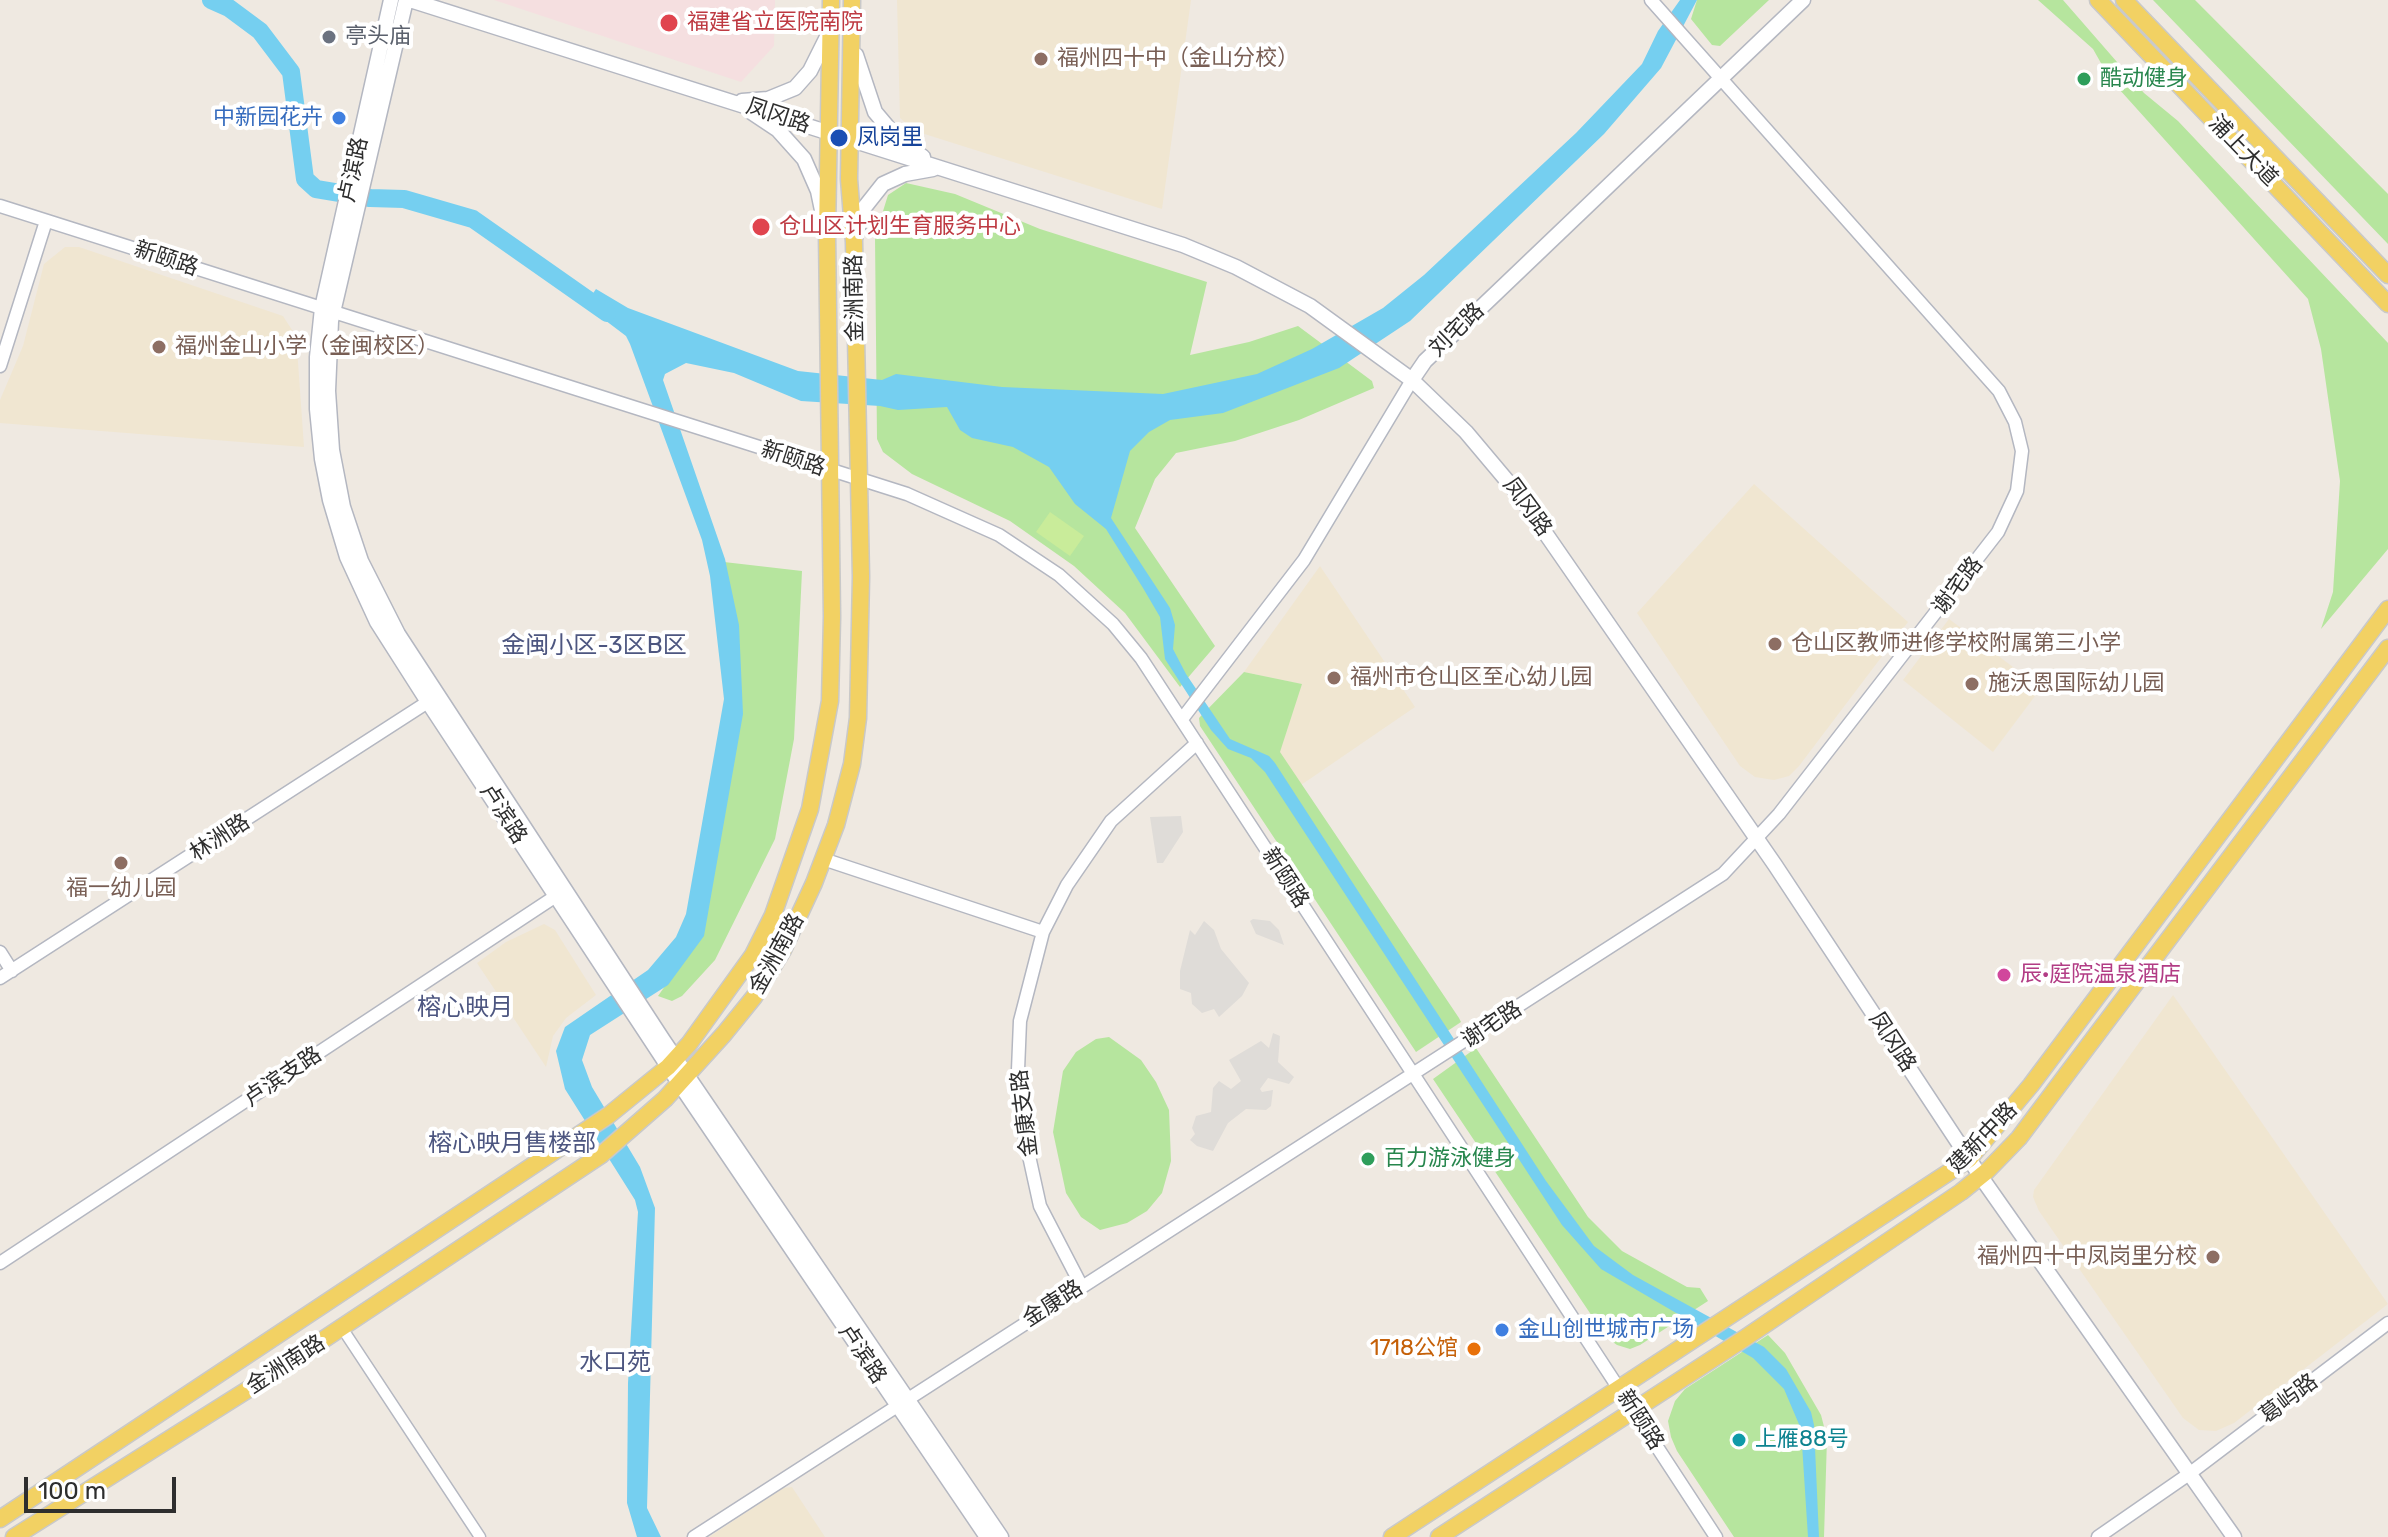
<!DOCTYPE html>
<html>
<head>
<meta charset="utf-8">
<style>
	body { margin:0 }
	#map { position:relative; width:2388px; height:1537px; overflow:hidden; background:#efe9e1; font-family:Rubik,sans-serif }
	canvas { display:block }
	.scale { position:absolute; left:24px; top:1477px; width:152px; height:36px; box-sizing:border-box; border:4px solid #2e2e2e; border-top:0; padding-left:10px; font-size:24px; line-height:28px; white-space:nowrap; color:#2e2e2e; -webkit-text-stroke:6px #fff; paint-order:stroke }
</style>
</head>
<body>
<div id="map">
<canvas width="2388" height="1537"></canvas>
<div class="scale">100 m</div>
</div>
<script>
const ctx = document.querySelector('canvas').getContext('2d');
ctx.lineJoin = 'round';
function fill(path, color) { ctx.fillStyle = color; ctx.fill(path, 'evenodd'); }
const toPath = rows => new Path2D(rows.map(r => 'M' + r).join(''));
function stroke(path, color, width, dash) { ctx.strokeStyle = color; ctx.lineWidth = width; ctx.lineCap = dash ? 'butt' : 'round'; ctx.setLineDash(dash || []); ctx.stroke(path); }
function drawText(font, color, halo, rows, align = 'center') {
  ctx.font = font + ' Rubik,"Noto Sans SC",sans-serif'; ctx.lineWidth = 8; ctx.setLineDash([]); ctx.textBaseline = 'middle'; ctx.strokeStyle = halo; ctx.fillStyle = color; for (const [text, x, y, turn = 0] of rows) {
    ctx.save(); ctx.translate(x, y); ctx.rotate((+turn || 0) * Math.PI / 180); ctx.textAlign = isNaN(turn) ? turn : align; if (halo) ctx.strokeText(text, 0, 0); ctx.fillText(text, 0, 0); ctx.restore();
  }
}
fill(toPath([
	[897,0,1191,0,1162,209,915,131,900,118],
	[65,247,79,247,283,316,294,333,297,348,304,447,0,423,0,400,23,346,44,264],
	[1754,484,1908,622,1799,766,1789,776,1774,780,1755,777,1740,766,1637,613],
	[1320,566,1415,707,1301,785,1279,752,1301,684,1244,672],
	[1949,619,2041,688,1993,752,1903,680],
	[544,924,555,930,596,995,566,1018,553,1036,546,1067,477,963,506,942],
	[2173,995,2388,1304,2234,1423,2216,1431,2199,1430,2183,1418,2039,1211,2033,1197,2034,1190],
	[792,1487,825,1537,709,1537,783,1488]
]), '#f0e6d1');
fill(toPath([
	[494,0,775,0,774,46,741,82]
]), '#f5dfe0');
fill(toPath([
	[1697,0,1769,0,1720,46,1712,45,1691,19],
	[2038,0,2063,0,2144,93,2178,121,2388,343,2388,549,2321,629,2333,592,2340,481,2321,349,2308,299,2110,79,2093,49],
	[2153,0,2195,0,2388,194,2388,244],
	[906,183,955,194,1040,229,1207,282,1190,355,1249,342,1298,326,1372,381,1374,388,1299,420,1235,441,1176,453,1155,479,1135,528,1215,646,1180,687,1125,613,1074,566,1010,521,912,474,883,452,877,439,875,237,888,195],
	[724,562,802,571,794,739,775,839,715,960,682,996,672,1001,658,996,701,935,725,787],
	[1244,672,1302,684,1280,752,1459,1018,1461,1022,1416,1052,1200,726,1199,718],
	[1109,1037,1141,1060,1156,1082,1169,1110,1171,1161,1162,1193,1147,1211,1127,1223,1100,1230,1081,1217,1066,1193,1053,1132,1063,1071,1076,1052,1096,1039],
	[1476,1048,1588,1217,1622,1251,1687,1287,1700,1288,1708,1301,1640,1345,1630,1349,1617,1345,1606,1337,1433,1079],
	[1768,1335,1785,1353,1821,1415,1827,1438,1824,1537,1734,1537,1677,1451,1671,1437,1668,1421,1675,1401,1685,1389]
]), '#b6e59e');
fill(toPath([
	[1050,512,1084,536,1070,556,1036,532]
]), '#c9ec9a');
fill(toPath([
	[1181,816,1183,832,1163,863,1157,863,1150,817],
	[1253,919,1270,921,1279,930,1284,945,1256,934,1250,921],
	[1204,921,1214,930,1221,949,1249,983,1242,996,1219,1017,1214,1009,1202,1013,1192,1004,1191,993,1180,989,1180,971,1190,930,1195,935],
	[1273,1033,1280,1036,1278,1062,1294,1077,1289,1084,1268,1078,1260,1089,1262,1092,1273,1090,1271,1106,1266,1110,1246,1109,1228,1123,1213,1151,1197,1146,1190,1140,1195,1134,1192,1128,1196,1116,1211,1112,1213,1088,1219,1081,1231,1089,1241,1081,1229,1060,1261,1041,1269,1048]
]), '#dfdcd8');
fill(toPath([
	[1680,0,1697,0,1661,68,1604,134,1410,321,1339,368,1223,413,1170,420,1149,432,1130,451,1111,518,1170,608,1175,625,1173,649,1186,674,1230,739,1269,756,1275,763,1546,1181,1594,1246,1633,1275,1764,1347,1786,1369,1811,1412,1814,1425,1819,1537,1808,1537,1801,1429,1784,1389,1753,1358,1601,1269,1562,1225,1265,772,1251,758,1228,749,1211,730,1165,659,1160,617,1143,588,1106,529,1075,504,1049,467,1013,447,972,438,960,430,947,407,898,410,880,406,801,401,734,373,686,363,665,374,663,380,725,559,739,625,743,714,704,936,668,985,590,1035,582,1060,592,1087,640,1167,655,1208,647,1508,661,1537,637,1537,627,1503,628,1383,638,1212,635,1200,565,1089,556,1051,565,1027,648,970,676,937,686,914,724,699,710,576,702,540,630,344,626,336,585,305,596,289,628,308,798,371,882,380,896,374,1002,387,1163,394,1257,374,1312,349,1383,308,1424,275,1576,133,1642,64,1658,31]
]), '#75cff0');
stroke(toPath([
	[211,0,229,8,260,31,291,72,305,179,316,189,370,198,404,199,473,219,607,313]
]), '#75cff0', 18);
const minor = toPath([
	[342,1328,480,1537]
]);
const tertiary = toPath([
	[0,206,907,494,999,535,1059,575,1113,624,1141,658,1716,1537],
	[0,366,46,221],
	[1182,719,1304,560,1412,380],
	[823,859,1043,932],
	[0,952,12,971],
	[0,978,434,698],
	[0,1263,562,892],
	[1081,1285,1040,1206,1022,1124,1018,1070,1020,1021,1043,932,1067,885,1111,821,1197,743],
	[694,1537,1723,874,1779,814,1998,532,2017,491,2022,451,2015,422,1999,391,1651,0],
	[2098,1537,2189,1474,2388,1323]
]);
const secondary = toPath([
	[391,0,322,308,317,357,317,409,322,459,330,500,347,557,377,622,428,702,679,1083,987,1537],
	[406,0,331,321,328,391,332,450,343,507,361,561,398,634,663,1040,1001,1537],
	[410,0,1183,245,1236,267,1310,306,1412,380,1466,432,1519,495,1775,865,1981,1177,2234,1537],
	[856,55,875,112,897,138,923,157],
	[742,101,768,99,795,88,810,71,830,31],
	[751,112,778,130,804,159,818,191,823,215],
	[855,238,864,208,883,184,905,174,933,169],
	[1412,380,1425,361,1803,0]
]);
const primary = toPath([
	[2098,0,2388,304],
	[2124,0,2388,275],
	[0,1519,609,1115,668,1067,689,1044,753,955,773,915,810,809,830,701,832,617,827,233,831,0],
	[14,1537,252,1387,601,1155,665,1099,724,1034,754,997,783,950,814,883,836,825,852,764,858,718,861,577,854,242,849,179,852,0],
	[1392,1537,1969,1159,2031,1085,2388,609],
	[1439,1537,1745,1338,1961,1192,1987,1171,2019,1138,2070,1070,2388,648]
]);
stroke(minor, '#b4b7c1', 13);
stroke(tertiary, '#b4b7c1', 15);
stroke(secondary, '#b4b7c1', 17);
stroke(primary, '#c9c9c9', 19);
stroke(minor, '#fff', 10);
stroke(tertiary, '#fff', 12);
stroke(secondary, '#fff', 14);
stroke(primary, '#f2d163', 16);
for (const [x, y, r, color] of [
	[669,23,10,"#e0444e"],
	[329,37,8,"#6b7280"],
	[1041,59,8,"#8d6e63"],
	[2084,79,8,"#2e9e5b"],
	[339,118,8,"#3f7fe0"],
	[839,138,10,"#1a4fb4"],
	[761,227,10,"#e0444e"],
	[159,347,8,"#8d6e63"],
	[1775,644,8,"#8d6e63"],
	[1334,678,8,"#8d6e63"],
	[1972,684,8,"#8d6e63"],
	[121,863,8,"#8d6e63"],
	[2004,975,8,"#d1479c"],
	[1368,1159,8,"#2e9e5b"],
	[2213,1257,8,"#8d6e63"],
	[1502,1330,8,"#3f7fe0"],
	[1474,1349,8,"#e8710a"],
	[1739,1440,8,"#0f9aa8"]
]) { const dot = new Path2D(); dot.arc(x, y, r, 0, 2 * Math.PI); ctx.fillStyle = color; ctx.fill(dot); stroke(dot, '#fff', 3); }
drawText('22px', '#be3a42', '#fff', [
	["福建省立医院南院",687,23],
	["仓山区计划生育服务中心",779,227]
], 'left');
drawText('22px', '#5b616d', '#fff', [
	["亭头庙",345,37]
], 'left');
drawText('22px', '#785e54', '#fff', [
	["福州四十中（金山分校）",1057,59],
	["福州金山小学（金闽校区）",175,347],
	["仓山区教师进修学校附属第三小学",1791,644],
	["福州市仓山区至心幼儿园",1350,678],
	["施沃恩国际幼儿园",1988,684],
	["福一幼儿园",121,889,"center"],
	["福州四十中凤岗里分校",2197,1257,"right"]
], 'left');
drawText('22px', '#27864d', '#fff', [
	["酷动健身",2100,79],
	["百力游泳健身",1384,1159]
], 'left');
drawText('22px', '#2e2e2e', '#fff', [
	["凤冈路",778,116,18],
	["浦上大道",2243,151,46],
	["卢滨路",354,170,-78],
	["新颐路",166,259,18],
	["金洲南路",855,298,-91],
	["刘宅路",1457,330,-44],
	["新颐路",793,459,18],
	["凤冈路",1527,507,54],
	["谢宅路",1958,586,-52],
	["卢滨路",503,814,57],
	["林洲路",220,838,-33],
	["新颐路",1285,878,57],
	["金洲南路",777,954,-61],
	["谢宅路",1492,1025,-33],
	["凤冈路",1892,1042,57],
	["卢滨支路",283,1077,-34],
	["金康支路",1025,1113,-97],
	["建新中路",1983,1138,-46],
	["金康路",1053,1304,-33],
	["卢滨路",862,1354,56],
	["金洲南路",286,1365,-33],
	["葛屿路",2289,1399,-37],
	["新颐路",1640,1420,57]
]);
drawText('22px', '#366cbe', '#fff', [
	["中新园花卉",323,118],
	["金山创世城市广场",1518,1330,"left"]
], 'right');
drawText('22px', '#164399', '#fff', [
	["凤岗里",857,138]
], 'left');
drawText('22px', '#b23c85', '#fff', [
	["辰·庭院温泉酒店",2020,975]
], 'left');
drawText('22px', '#c56008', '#fff', [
	["1718公馆",1458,1349]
], 'right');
drawText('22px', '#0d838f', '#fff', [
	["上雁88号",1755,1440]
], 'left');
drawText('24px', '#4d5680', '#fff', [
	["金闽小区-3区B区",594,646],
	["榕心映月",465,1008],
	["榕心映月售楼部",512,1144],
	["水口苑",615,1363]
]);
</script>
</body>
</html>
